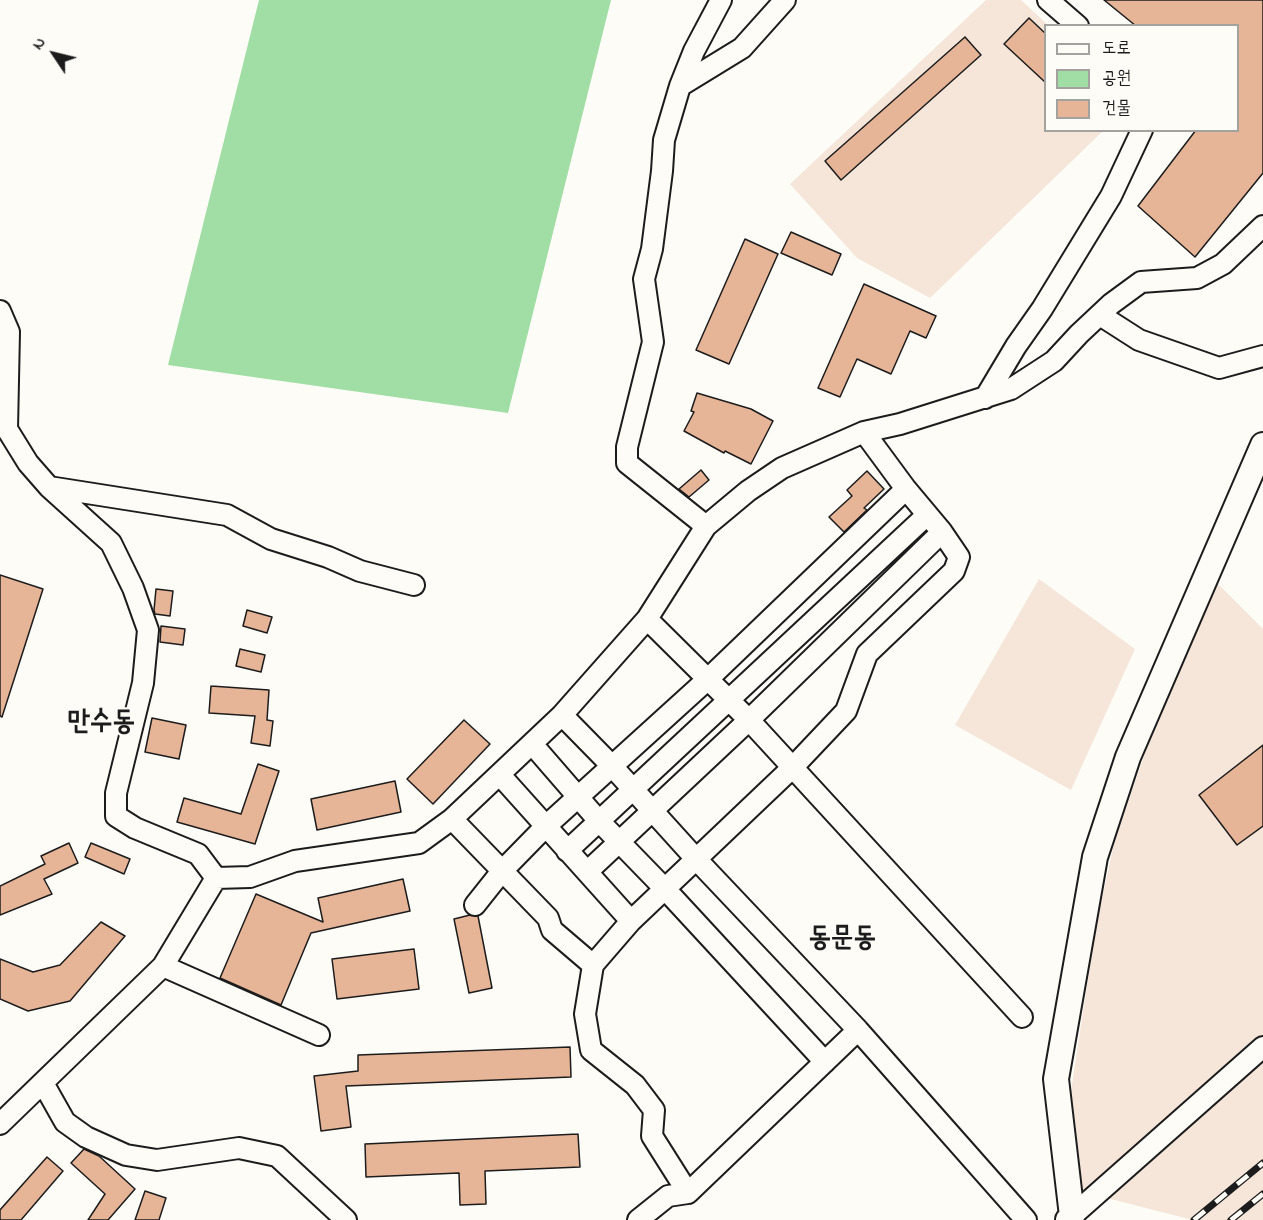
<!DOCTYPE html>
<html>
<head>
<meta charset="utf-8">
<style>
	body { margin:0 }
	#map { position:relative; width:1263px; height:1220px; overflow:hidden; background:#fdfcf7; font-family:"Indie Flower","Poor Story",sans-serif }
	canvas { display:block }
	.legend { position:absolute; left:1044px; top:24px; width:195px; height:108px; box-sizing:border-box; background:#fdfcf7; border:2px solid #a3a29f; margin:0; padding:8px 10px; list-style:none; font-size:18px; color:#1c1c1c }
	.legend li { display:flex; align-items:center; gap:12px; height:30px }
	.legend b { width:30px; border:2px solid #a3a29f }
	.north { position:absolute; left:24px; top:24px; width:60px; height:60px; -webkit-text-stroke:4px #fdfcf7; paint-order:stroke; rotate:305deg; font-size:16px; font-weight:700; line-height:24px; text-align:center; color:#1c1c1c }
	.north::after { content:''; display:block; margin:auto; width:21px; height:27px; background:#1c1c1c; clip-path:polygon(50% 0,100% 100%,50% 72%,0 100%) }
</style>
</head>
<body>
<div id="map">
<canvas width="1263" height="1220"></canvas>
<ul class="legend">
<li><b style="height:8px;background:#fdfcf7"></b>도로</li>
<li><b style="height:16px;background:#a1dea5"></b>공원</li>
<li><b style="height:16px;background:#e6b497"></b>건물</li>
</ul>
<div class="north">N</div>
</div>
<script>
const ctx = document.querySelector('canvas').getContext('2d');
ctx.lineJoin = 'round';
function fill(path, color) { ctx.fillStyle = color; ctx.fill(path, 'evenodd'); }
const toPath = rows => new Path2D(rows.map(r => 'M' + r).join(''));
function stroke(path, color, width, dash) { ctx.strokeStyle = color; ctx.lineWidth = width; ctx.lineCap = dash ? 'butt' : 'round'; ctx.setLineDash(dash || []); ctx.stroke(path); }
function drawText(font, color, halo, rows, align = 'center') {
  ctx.font = font + ' "Indie Flower","Poor Story",sans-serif'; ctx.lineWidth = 4.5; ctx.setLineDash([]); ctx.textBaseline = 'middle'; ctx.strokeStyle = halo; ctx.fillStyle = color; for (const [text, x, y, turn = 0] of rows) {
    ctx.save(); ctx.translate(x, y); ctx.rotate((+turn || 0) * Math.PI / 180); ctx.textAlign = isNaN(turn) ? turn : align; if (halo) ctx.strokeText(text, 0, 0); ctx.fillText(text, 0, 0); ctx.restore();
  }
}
fill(toPath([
	[986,0,1021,0,1048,25,1046,26,1046,130,1103,131,930,298,857,258,790,184],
	[1039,579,1135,649,1071,790,955,725],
	[1216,582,1263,629,1263,1220,1193,1220,1083,1192,1071,1091,1096,926,1114,844,1145,753]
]), '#f6e6da');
fill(toPath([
	[259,0,611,0,508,413,168,365]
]), '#a1dea5');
const building = toPath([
	[1104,0,1263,0,1263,173,1195,257,1138,206,1196,130,1238,130,1238,26,1136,26,1104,0],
	[1029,18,1046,34,1046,83,1004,44,1029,18],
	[965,37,981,55,841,180,825,161,965,37],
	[791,232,841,254,832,275,781,253,791,232],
	[745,239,778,254,729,364,696,350,745,239],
	[864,284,936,316,926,338,910,331,891,374,857,359,840,397,818,388,864,284],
	[697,393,751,409,773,421,751,464,725,451,724,453,684,431,694,412,691,411,697,393],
	[701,470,709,480,689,497,679,489,701,470],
	[867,471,884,489,864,508,867,510,844,532,829,517,852,496,847,490,867,471],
	[0,575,43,589,2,717,0,716,0,575],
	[156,589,173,591,170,616,155,614,154,610,156,589],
	[247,610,272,617,267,633,243,626,247,610],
	[161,626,185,629,183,645,160,642,161,626],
	[240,649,265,655,261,672,236,666,240,649],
	[211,686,269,690,267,720,273,721,270,746,251,743,255,716,209,713,211,686],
	[152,718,186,725,179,759,145,752,152,718],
	[464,720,490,744,433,804,407,779,464,720],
	[1263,745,1263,826,1237,845,1199,795,1263,745],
	[258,764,279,771,255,844,177,822,184,798,241,814,258,764],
	[395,781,401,812,317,830,311,799,395,781],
	[69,843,78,863,44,879,52,894,0,915,0,886,45,864,41,856,69,843],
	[91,843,130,859,124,874,85,857,91,843],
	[403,879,410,911,311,933,281,1005,220,978,256,894,323,922,318,898,403,879],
	[470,915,478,916,492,988,469,993,454,919,470,915],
	[101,922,125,936,70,1001,28,1011,0,999,0,959,33,972,60,965,101,922],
	[414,949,419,989,337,999,332,959,414,949],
	[570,1047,571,1077,346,1086,351,1127,321,1131,314,1076,358,1071,358,1055,570,1047],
	[578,1134,580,1167,485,1171,486,1204,460,1205,459,1173,366,1177,365,1144,578,1134],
	[84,1149,99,1156,135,1189,108,1220,88,1220,105,1194,71,1163,84,1149],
	[47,1157,63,1171,21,1220,0,1220,0,1210,47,1157],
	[145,1191,166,1198,159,1220,135,1220,145,1191]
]);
fill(building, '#e6b497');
stroke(building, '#1c1c1c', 1.5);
const minor = toPath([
	[1048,0,1078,26],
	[680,86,742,48,785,0],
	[0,311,9,332,7,429,28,463,49,487,111,543,133,588,148,630,143,683,116,793,116,816,135,828,198,854,216,878,250,877,295,861,419,843,452,819,562,715,647,619,706,526,748,491,782,468,864,432,900,424,1011,389,1054,361,1079,334,1111,304,1141,282,1197,278,1223,264,1263,226],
	[1100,315,1139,340,1219,368,1263,356],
	[985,398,1016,346,1042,309,1111,196,1142,130],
	[49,487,227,515,271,539,328,557,360,571,414,585],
	[706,526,627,463,627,447,653,342,644,279,652,249,662,171,664,140,680,86,694,51,721,0],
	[647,619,749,720,1022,1017],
	[562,715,611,765,697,860,858,1030,1026,1220],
	[533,745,598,820,666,890,825,1062],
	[500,775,631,921],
	[452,819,548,918,552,930,593,965],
	[567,851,927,515],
	[587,872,749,720,942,532],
	[475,905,502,871,546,826,708,679,906,489],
	[163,966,319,1035],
	[43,1083,65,1122,86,1137,126,1155,157,1160,239,1148,277,1156,346,1220],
	[0,1124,163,966,216,878],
	[688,1193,652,1136,654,1110,635,1085,591,1050,585,1014,593,965,631,921,793,767,846,711,867,654,954,571,959,557,942,532,906,489,864,432],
	[1072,1216,1263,1047],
	[638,1220,668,1196,688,1193,858,1030]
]);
const major = toPath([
	[1068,1220,1072,1216,1056,1079,1095,857,1128,757,1263,445]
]);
stroke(minor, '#1c1c1c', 24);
stroke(major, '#1c1c1c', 28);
stroke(minor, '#fdfcf7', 20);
stroke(major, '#fdfcf7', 24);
const rail = toPath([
	[1194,1220,1263,1163],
	[1231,1220,1263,1194]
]);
stroke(rail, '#1c1c1c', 7);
stroke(rail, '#fdfcf7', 4.5, [14]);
drawText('bold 28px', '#1c1c1c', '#fdfcf7', [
	["만수동",101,724],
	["동문동",842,940]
]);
</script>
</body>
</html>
